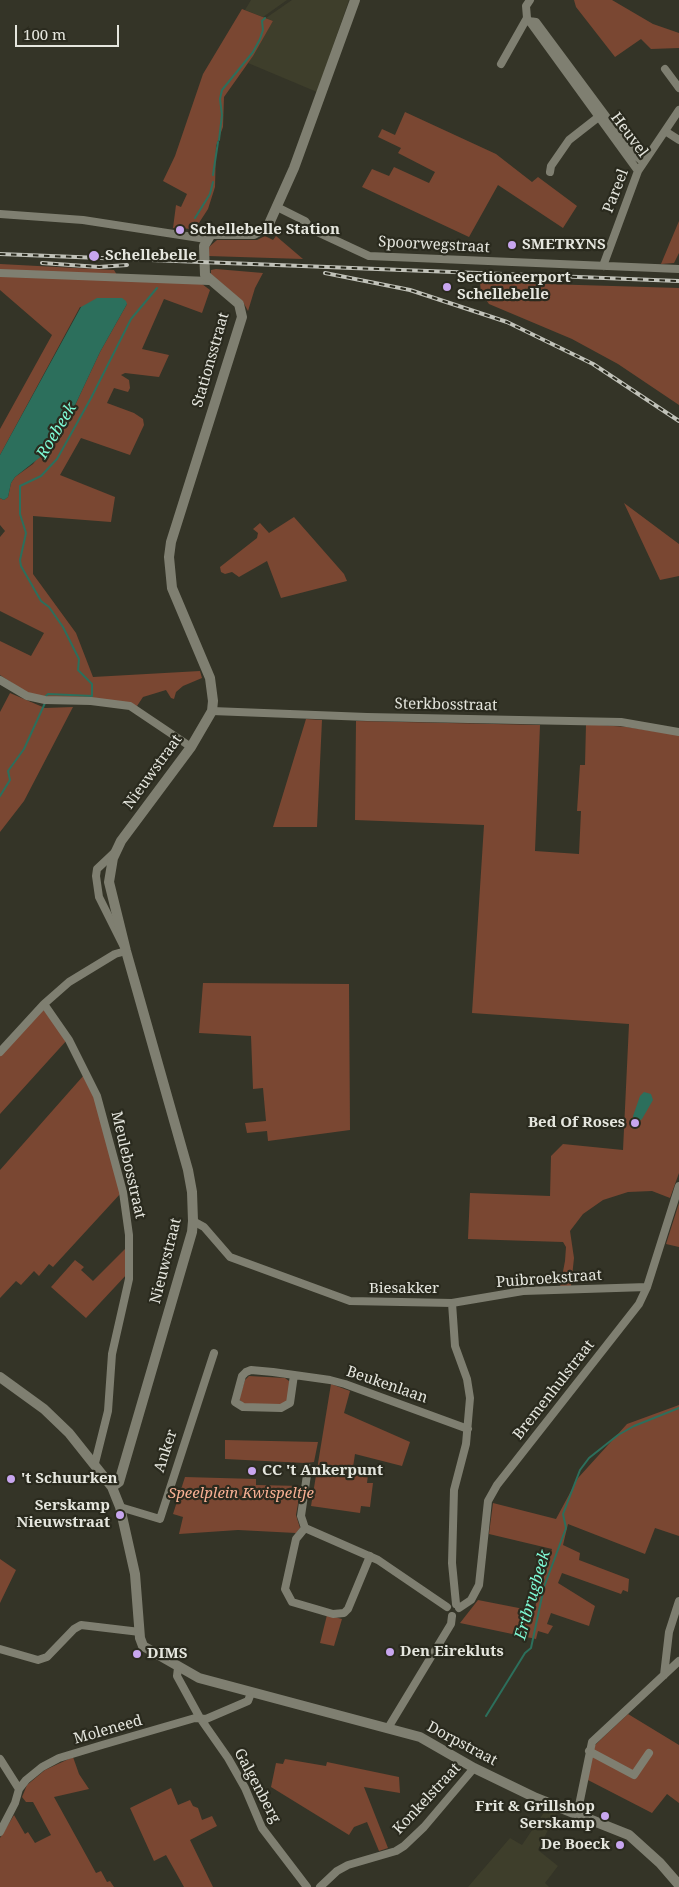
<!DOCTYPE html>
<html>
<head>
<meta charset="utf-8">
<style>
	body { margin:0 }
	#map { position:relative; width:679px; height:1887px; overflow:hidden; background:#343427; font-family:"Noto Serif",serif }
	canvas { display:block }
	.scale { position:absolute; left:15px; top:25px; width:104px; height:22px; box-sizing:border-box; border:2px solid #e5e6de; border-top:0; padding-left:6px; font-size:15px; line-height:18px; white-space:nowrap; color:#e5e6de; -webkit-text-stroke:4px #2a2a1e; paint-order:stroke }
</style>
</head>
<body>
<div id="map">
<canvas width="679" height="1887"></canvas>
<div class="scale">100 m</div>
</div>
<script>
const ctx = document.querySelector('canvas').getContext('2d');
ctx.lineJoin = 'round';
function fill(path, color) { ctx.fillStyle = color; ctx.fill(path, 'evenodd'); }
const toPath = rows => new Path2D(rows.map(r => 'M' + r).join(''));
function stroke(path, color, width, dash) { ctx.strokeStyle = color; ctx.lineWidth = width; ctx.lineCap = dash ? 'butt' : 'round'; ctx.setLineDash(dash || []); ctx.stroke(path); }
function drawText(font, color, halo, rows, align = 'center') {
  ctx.font = font + ' "Noto Serif",serif'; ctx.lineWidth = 4.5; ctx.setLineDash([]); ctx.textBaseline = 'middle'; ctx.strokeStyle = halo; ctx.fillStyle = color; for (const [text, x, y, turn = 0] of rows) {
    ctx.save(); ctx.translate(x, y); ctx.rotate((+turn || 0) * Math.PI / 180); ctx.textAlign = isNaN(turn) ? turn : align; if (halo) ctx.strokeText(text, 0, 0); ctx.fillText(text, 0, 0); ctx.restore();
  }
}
fill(toPath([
	[251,0,287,0,263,17,245,10],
	[292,0,349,0,317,92,248,63,273,21,266,18],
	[547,1808,557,1812,538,1850,558,1866,545,1883,549,1887,468,1887,510,1838,522,1845]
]), '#3e3e2b');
fill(toPath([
	[574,0,612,0,653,24,679,33,679,48,651,49,641,39,615,57,576,7],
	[242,9,273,21,253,56,224,97,223,127,216,146,215,187,208,209,195,229,173,228,176,205,181,207,187,194,163,181,175,156,203,74],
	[405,112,496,154,532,182,538,177,577,206,563,228,498,185,469,237,362,187,372,169,389,176,394,167,429,183,435,172,398,153,401,148,378,137,382,129,395,135],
	[679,221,679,253,674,263,661,264],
	[265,236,273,240,276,236,303,259,208,256,209,247,217,240,257,240],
	[0,264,114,270,120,280,202,284,210,290,202,313,164,299,142,349,169,355,159,377,125,373,121,375,129,380,130,388,128,392,114,388,107,403,134,413,143,419,144,425,130,455,81,438,60,475,115,497,111,522,33,516,33,574,76,633,93,677,200,671,202,678,183,686,176,692,174,699,171,698,166,690,143,697,137,706,42,697,27,693,0,675,0,641,31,656,44,633,0,611,0,537,5,531,0,525,0,498,4,500,8,497,11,483,15,477,33,464,70,416,100,352,127,304,80,307,0,455,0,429,52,335,0,290],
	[216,269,263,273,255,288,248,311,243,302,211,274,211,270],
	[480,282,679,288,679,405,618,364,572,339,489,304,481,293],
	[624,503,679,544,679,576,660,580],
	[294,517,344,574,347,581,281,598,267,561,239,577,232,572,225,574,221,572,220,567,257,538,258,533,253,529,260,523,269,533],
	[10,693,45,708,73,707,24,801,0,832,0,712],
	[306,719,322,720,317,827,273,827],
	[356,721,540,725,535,851,579,854,581,811,577,811,580,765,585,765,586,724,627,727,679,735,679,1173,670,1198,652,1191,628,1192,603,1200,583,1214,570,1231,574,1258,571,1286,560,1287,565,1261,566,1247,563,1242,468,1239,470,1193,550,1196,551,1156,563,1144,623,1150,629,1024,472,1013,484,825,355,820],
	[203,983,349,984,350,1130,268,1141,267,1131,247,1133,245,1123,266,1121,263,1088,253,1089,251,1036,199,1033],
	[43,1009,67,1040,0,1114,0,1055],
	[84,1075,96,1100,121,1193,53,1267,49,1264,39,1276,34,1271,21,1285,16,1281,0,1298,0,1170],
	[679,1203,679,1247,666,1244],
	[128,1246,128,1273,86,1318,51,1287,75,1260,84,1267,81,1270,93,1281],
	[249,1376,285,1378,289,1381,290,1397,284,1404,245,1405,239,1399,245,1380],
	[331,1384,350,1391,344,1413,410,1442,402,1466,355,1454,352,1474,368,1475,367,1483,373,1483,370,1507,361,1506,360,1513,311,1506],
	[679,1405,679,1536,655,1528,645,1554,568,1524,563,1545,580,1553,579,1560,629,1579,628,1592,623,1590,621,1594,562,1573,558,1583,595,1606,589,1626,551,1613,547,1624,553,1626,548,1634,538,1631,536,1639,460,1623,478,1600,534,1611,552,1549,489,1534,493,1503,556,1519,578,1478,627,1424],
	[225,1440,318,1442,314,1462,305,1463,225,1459],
	[185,1477,256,1479,256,1485,301,1486,296,1515,300,1528,296,1533,238,1530,179,1534,183,1517,173,1514],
	[0,1559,16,1570,0,1603],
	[327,1615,342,1619,334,1646,320,1643],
	[628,1714,679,1745,679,1803,667,1794,652,1813,586,1779,595,1745],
	[73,1757,79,1774,89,1789,54,1797,96,1873,101,1871,107,1882,110,1881,114,1887,0,1887,0,1838,14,1815,25,1834,28,1832,35,1843,51,1835,33,1802,26,1802,22,1797,27,1785,45,1770],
	[285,1759,326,1766,327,1762,399,1777,400,1793,364,1787,388,1848,379,1851,367,1822,354,1827,349,1835,271,1787,276,1763,283,1764],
	[171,1788,178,1805,190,1800,193,1806,198,1808,202,1820,212,1816,217,1826,190,1840,213,1887,184,1887,166,1855,154,1861,130,1808]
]), '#7a4732');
fill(toPath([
	[97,298,122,298,126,301,127,304,100,352,70,416,43,455,15,477,11,483,8,497,4,500,0,498,0,455,81,307],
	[644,1092,651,1094,653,1100,642,1119,634,1125,633,1116,640,1096]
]), '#2c6f5c');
stroke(toPath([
	[219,140,222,115,220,99,222,90,253,52,260,39,263,30,262,21,265,18],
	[213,175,218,142],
	[195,218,210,194,213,182],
	[46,696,48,694,92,696,92,684,78,670,79,659,63,627,49,607,41,601,21,566,20,560,26,533,20,514,20,486,41,476,57,459,91,398,131,319,157,288],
	[0,796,10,780,8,771,24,749,45,703],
	[486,1716,525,1653,531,1648,544,1587,566,1528,563,1514,580,1470,589,1458,618,1435,634,1426,679,1408]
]), '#2c6f5c', 2);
stroke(toPath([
	[527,18,638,171],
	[529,21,536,22,634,154,643,162],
	[501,64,527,18,526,6,530,0],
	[665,69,679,88],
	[665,131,679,140],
	[550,172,551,166,569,140,601,115],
	[277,207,305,221,311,229,369,256,679,269],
	[0,214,83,220,206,239],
	[603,266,638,171,679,110],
	[0,273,209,281],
	[0,680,27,696,45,700,91,701,130,706,191,747],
	[212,711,367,717,621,722,679,732],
	[44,1004,69,1040,97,1096,123,1192,129,1235,129,1279,112,1354,108,1411,95,1463],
	[0,1052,44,1004,69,982,115,954,126,951,99,897,96,876,97,869,114,853],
	[193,1221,204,1227,230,1257,350,1301,452,1303,523,1291,647,1287],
	[452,1303,455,1346,467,1379,470,1398,466,1444,454,1490,452,1563,456,1604],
	[294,1375,290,1403,281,1408,243,1407,235,1402,242,1376,246,1372,251,1370,273,1372,330,1380,345,1384,468,1429],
	[308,1468,301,1516,305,1528,378,1560,447,1607],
	[120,1507,160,1519,214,1353],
	[305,1528,296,1539,285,1589,292,1602,333,1614,344,1613,348,1609,370,1556],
	[459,1608,471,1600,479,1585,488,1501,497,1485,639,1304,647,1287,679,1186],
	[0,1649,38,1660,47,1657,74,1629,81,1625,140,1632],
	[178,1668,177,1676,200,1718,228,1758,245,1788,262,1828,307,1887],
	[664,1675,669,1632,679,1601],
	[388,1728,451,1624,452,1616],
	[589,1751,634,1775,649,1753],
	[0,1759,19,1789],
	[577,1815,592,1742,679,1661],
	[0,1832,15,1803,19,1789,26,1780,42,1767,59,1758,102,1745,195,1718,206,1719,248,1701,251,1693],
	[320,1887,337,1871,348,1865,396,1851,404,1846,424,1827,474,1768]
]), '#7f7f71', 8);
stroke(toPath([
	[0,1377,44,1409,69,1433,112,1487,120,1507,135,1574,140,1638,143,1646,199,1678,420,1737,474,1768,536,1798,629,1835,660,1863,679,1885],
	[112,1487,119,1482,192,1232,193,1221,192,1192,188,1170,126,951,109,882,113,858,121,841,191,747,212,711,213,701,210,678,172,588,169,557,171,542,242,317,239,304,205,275,204,246,211,234,254,234,268,226,294,168,355,0]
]), '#7f7f71', 10);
const rail = toPath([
	[0,254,679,281],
	[42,263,99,267,127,265],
	[325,273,410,290,507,322,593,364,679,421]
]);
stroke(rail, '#c1c2b9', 4);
stroke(rail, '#2a2a1e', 2, [5.5]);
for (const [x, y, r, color] of [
	[180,230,5,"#c8a6ef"],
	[512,245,5,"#c8a6ef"],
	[94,256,6,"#c8a6ef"],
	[447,287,5,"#c8a6ef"],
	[635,1123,5,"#c8a6ef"],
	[252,1471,5,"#c8a6ef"],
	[11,1479,5,"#c8a6ef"],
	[120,1515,5,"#c8a6ef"],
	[390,1652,5,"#c8a6ef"],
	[137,1654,5,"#c8a6ef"],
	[605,1816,5,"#c8a6ef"],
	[620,1845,5,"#c8a6ef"]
]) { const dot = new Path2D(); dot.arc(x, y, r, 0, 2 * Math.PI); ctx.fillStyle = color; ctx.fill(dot); stroke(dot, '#2a2a1e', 2); }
drawText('15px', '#e5e6de', '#2a2a1e', [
	["Heuvel",629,135,53],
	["Pareel",616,191,-69],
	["Spoorwegstraat",434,245,3],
	["Stationsstraat",211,360,-74],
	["Sterkbosstraat",446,705,1],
	["Nieuwstraat",153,772,-54],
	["Meulebosstraat",128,1165,77],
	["Nieuwstraat",166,1261,-76],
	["Puibroekstraat",549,1279,-4],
	["Biesakker",404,1289],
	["Beukenlaan",387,1385,19],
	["Bremenhulstraat",554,1390,-52],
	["Anker",166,1451,-72],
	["Moleneed",108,1730,-16],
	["Dorpstraat",462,1744,28],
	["Galgenberg",257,1786,62],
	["Konkelstraat",427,1799,-47]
]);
drawText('bold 15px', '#e5e6de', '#2a2a1e', [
	["Schellebelle Station",190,230],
	["SMETRYNS",522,245],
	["Schellebelle",105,256],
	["Sectioneerport",457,278],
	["Schellebelle",457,295],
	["Bed Of Roses",625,1123,"right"],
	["CC 't Ankerpunt",262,1471],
	["'t Schuurken",21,1479],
	["Serskamp",110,1506,"right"],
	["Nieuwstraat",110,1523,"right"],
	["Den Eirekluts",400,1652],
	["DIMS",147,1654],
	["Frit & Grillshop",595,1807,"right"],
	["Serskamp",595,1824,"right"],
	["De Boeck",610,1845,"right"]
], 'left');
drawText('italic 15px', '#f7af93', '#2a2a1e', [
	["Speelplein Kwispeltje",241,1494]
]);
drawText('italic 16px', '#7efad5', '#2a2a1e', [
	["Roebeek",57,431,-59],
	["Ertbrugbeek",533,1595,-74]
]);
</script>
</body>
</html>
